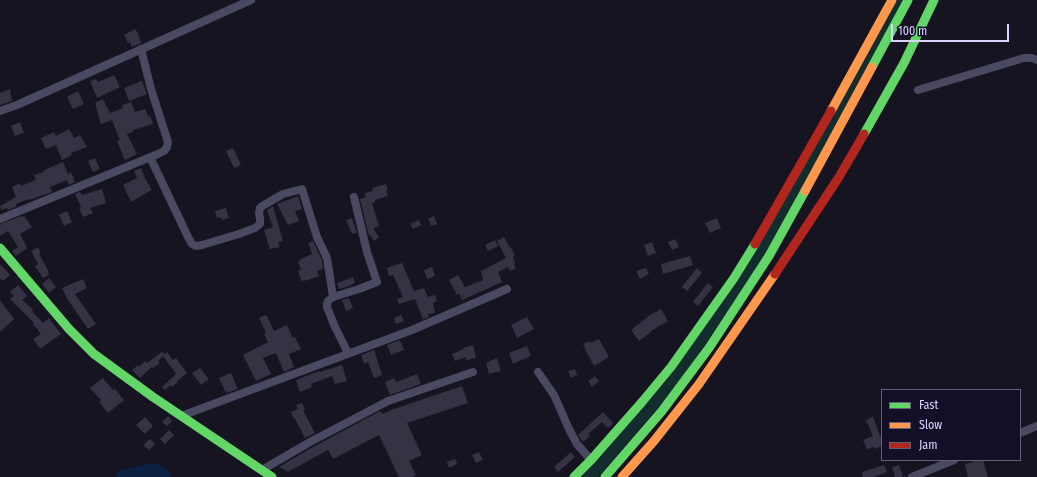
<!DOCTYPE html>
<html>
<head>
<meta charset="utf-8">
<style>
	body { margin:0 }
	#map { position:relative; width:1037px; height:477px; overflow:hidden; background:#161421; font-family:"Fira Sans Condensed",sans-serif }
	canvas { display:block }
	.legend { position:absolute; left:881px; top:389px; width:140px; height:72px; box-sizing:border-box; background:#130f26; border:1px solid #625e7d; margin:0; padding:5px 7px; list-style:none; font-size:12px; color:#d9d4ff }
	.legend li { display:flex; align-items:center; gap:8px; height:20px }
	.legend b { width:20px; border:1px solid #625e7d }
	.scale { position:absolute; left:891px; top:24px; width:118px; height:18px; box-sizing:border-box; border:2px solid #d9d4ff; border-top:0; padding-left:5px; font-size:12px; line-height:14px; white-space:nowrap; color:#d9d4ff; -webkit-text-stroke:3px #130f26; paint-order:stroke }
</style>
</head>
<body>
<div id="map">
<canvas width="1037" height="477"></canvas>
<ul class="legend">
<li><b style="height:5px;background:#63d668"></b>Fast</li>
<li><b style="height:5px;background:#ff974d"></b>Slow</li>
<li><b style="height:5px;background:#b3261e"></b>Jam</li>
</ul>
<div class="scale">100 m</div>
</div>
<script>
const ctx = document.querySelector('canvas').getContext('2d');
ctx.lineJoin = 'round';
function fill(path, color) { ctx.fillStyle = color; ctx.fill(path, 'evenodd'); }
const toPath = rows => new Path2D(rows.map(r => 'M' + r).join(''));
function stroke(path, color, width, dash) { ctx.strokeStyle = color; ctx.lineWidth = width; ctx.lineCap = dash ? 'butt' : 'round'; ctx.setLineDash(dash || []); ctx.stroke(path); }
fill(toPath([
	[897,0,904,0,770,248,677,386,598,477,580,477,668,379]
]), '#132c2d');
stroke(toPath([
	[123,477,148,471,155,471,159,472,164,477]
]), '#0d2144', 14);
fill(toPath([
	[135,29,138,33,141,43,132,47,130,42,128,43,124,35],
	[114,75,120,87,97,98,90,81,96,79,98,82],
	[142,81,147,94,129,101,124,88],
	[10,89,12,101,0,105,0,93],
	[78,91,84,104,73,109,67,97],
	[103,99,110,113,123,108,122,105,131,102,135,112,145,109,148,116,150,116,153,124,133,130,134,131,127,134,137,154,125,160,117,141,120,140,112,120,101,124,95,103],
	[20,122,24,133,15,136,11,126],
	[69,129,74,138,80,135,87,147,71,153,72,155,62,160,56,145,46,149,41,138,54,132,56,136],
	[233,148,241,165,234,168,226,151],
	[95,158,100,169,93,172,88,161],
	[63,162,68,174,71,172,75,182,69,185,67,180,50,187,52,192,29,200,29,199,16,204,17,206,8,210,7,208,1,210,0,206,16,197,12,187,20,183,21,186,36,180,34,175,44,172,44,170],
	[141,168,146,180,152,190,131,202,123,185,137,178,134,171],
	[386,184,388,190,386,190,388,196,375,200,375,202,372,203,379,226,373,228,379,237,374,241,368,233,360,199,366,197,365,193,373,191,372,188],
	[102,189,106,203,90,208,93,213,83,217,79,208,81,207,75,194,80,192,82,195],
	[298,196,302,209,295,211,299,221,288,225,277,204],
	[273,206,283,241,278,242,280,247,270,249,264,230,273,227,267,210],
	[226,208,229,218,222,220,221,217,217,218,215,211],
	[67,211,72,222,64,226,59,215],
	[22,216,22,217,24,216,32,227,20,234,27,248,16,256,12,251,18,247,8,231,0,236,0,224],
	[434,216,437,224,431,226,428,219],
	[352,218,357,233,352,234,346,220],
	[717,218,721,228,710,233,705,223],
	[419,220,421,225,413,229,410,224],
	[504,237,510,248,511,247,515,256,513,257,515,263,514,264,516,268,510,271,508,267,498,272,502,282,462,300,459,293,457,295,449,280,458,275,465,287,483,280,481,271,506,258,497,241],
	[675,239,679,247,672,250,668,242],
	[495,240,498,246,488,251,485,245],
	[313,241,322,260,323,269,317,271,319,276,305,281,305,280,301,281,298,270,301,270,298,262,300,261,299,260,312,254,308,243],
	[652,242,656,253,648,256,644,245],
	[38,247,41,253,39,254,49,272,48,273,49,275,43,278,35,266,38,264,31,251],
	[690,256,693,265,663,274,661,264],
	[402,263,414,291,424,288,428,297,435,295,437,301,433,303,435,313,428,314,429,317,423,319,415,299,399,304,397,299,403,297,393,275,389,276,387,268],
	[0,264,10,275,3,281,0,278],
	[432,267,435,276,427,279,424,270],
	[646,268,649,274,640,279,636,271],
	[697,268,702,273,687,291,682,287],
	[353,277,355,283,350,285,350,286,339,289,337,283],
	[49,278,56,287,49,293,42,284],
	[83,279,87,288,75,294,96,324,88,329,68,300,62,288],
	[708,283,713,287,698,306,693,302],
	[18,285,27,296,22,300,33,309,32,311,43,323,49,318,61,334,40,349,33,339,41,334,33,324,34,323,10,299,14,296,10,292],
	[349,298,353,308,346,311,342,300],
	[0,300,14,319,0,332],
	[661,309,668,321,651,331,651,332,639,341,631,330,650,315],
	[265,315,266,316,267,316,274,331,287,325,293,338,295,337,301,349,289,354,294,367,284,372,276,353,263,358,271,374,256,381,243,355,268,342,264,334,266,333,259,318],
	[401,315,404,321,396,324,394,318],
	[527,317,534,329,517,338,511,325],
	[599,339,609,357,594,366,586,351,583,344,590,341,591,343],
	[400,340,404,350,391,355,387,345],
	[473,345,476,358,466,360,466,357,455,361,452,354,464,349,463,348],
	[527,346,531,356,513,364,509,353],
	[374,350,382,375,374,378,368,362,364,364,361,355],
	[162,352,165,354,167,352,173,360,176,358,187,373,177,381,178,382,172,387,171,385,165,390,162,387,176,374,163,356,158,361,160,363,153,368,152,367,140,378,132,370,138,365,139,367,145,361,147,363],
	[497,358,501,371,489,374,486,363],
	[342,365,347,381,335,384,332,376,311,384,312,387,300,392,296,380,319,371,320,372],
	[200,368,209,379,201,385,192,373],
	[575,369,577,375,571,378,568,371],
	[231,373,238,389,226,393,219,378],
	[417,374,421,384,390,395,385,382,394,378,396,382],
	[595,376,599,381,592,387,588,381],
	[103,378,113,390,115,389,124,400,108,413,99,402,101,400,90,388],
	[462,386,468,403,407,423,422,455,409,461,416,475,413,477,399,477,379,435,333,459,328,450,288,472,279,467,313,447,380,411,382,414,391,410],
	[302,403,305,409,303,410,315,433,305,438,295,419,294,419,291,412,298,409,296,405],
	[603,412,613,423,608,428,602,422,588,434,590,436,583,442,578,435],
	[168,416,172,421,167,426,162,422],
	[145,417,153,426,145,434,136,425],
	[873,417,880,436,882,435,882,446,875,449,874,447,867,449,863,440,873,436,866,420],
	[169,430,174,435,165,444,160,439],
	[150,439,155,444,149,450,143,445],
	[479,452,483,460,476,463,472,455],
	[571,452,575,457,558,472,554,467],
	[455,459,457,464,449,468,447,462],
	[980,460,983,460,988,477,968,477,965,464],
	[884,465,887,472,874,477,863,477,862,472],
	[899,465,903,477,895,477,892,467]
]), '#343243');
stroke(toPath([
	[918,90,1024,58,1032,58,1037,60],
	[0,111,17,105,251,0],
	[150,157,188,237,192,244,196,246,202,245,239,234,255,228,260,224,260,219,259,213,260,208,264,205,283,194,302,189,317,237,327,258,333,297],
	[0,219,158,154,164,151,167,147,168,142,151,89,141,49],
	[348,353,335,327,327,307,327,304,328,301,333,297,359,289,377,282,367,252,354,197],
	[538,372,554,395,569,429,577,444,591,460],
	[181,416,412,330,507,289],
	[1020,433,1037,426],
	[262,470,310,442,388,401,473,372],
	[912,477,954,460]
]), '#4a4962', 8);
stroke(toPath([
	[872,67,908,0],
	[864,134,904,63,934,0],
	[0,248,69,329,94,354,153,397,272,477],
	[574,477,591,460,642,402,671,367,734,278,755,244],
	[605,477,662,411,709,348,769,256,805,191]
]), '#63d668', 9);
stroke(toPath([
	[831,111,892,0],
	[805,191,872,67],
	[622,477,654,441,699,384,775,274]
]), '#ff974d', 9);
stroke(toPath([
	[755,244,831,111],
	[775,274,839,177,864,134]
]), '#b3261e', 9);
</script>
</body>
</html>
